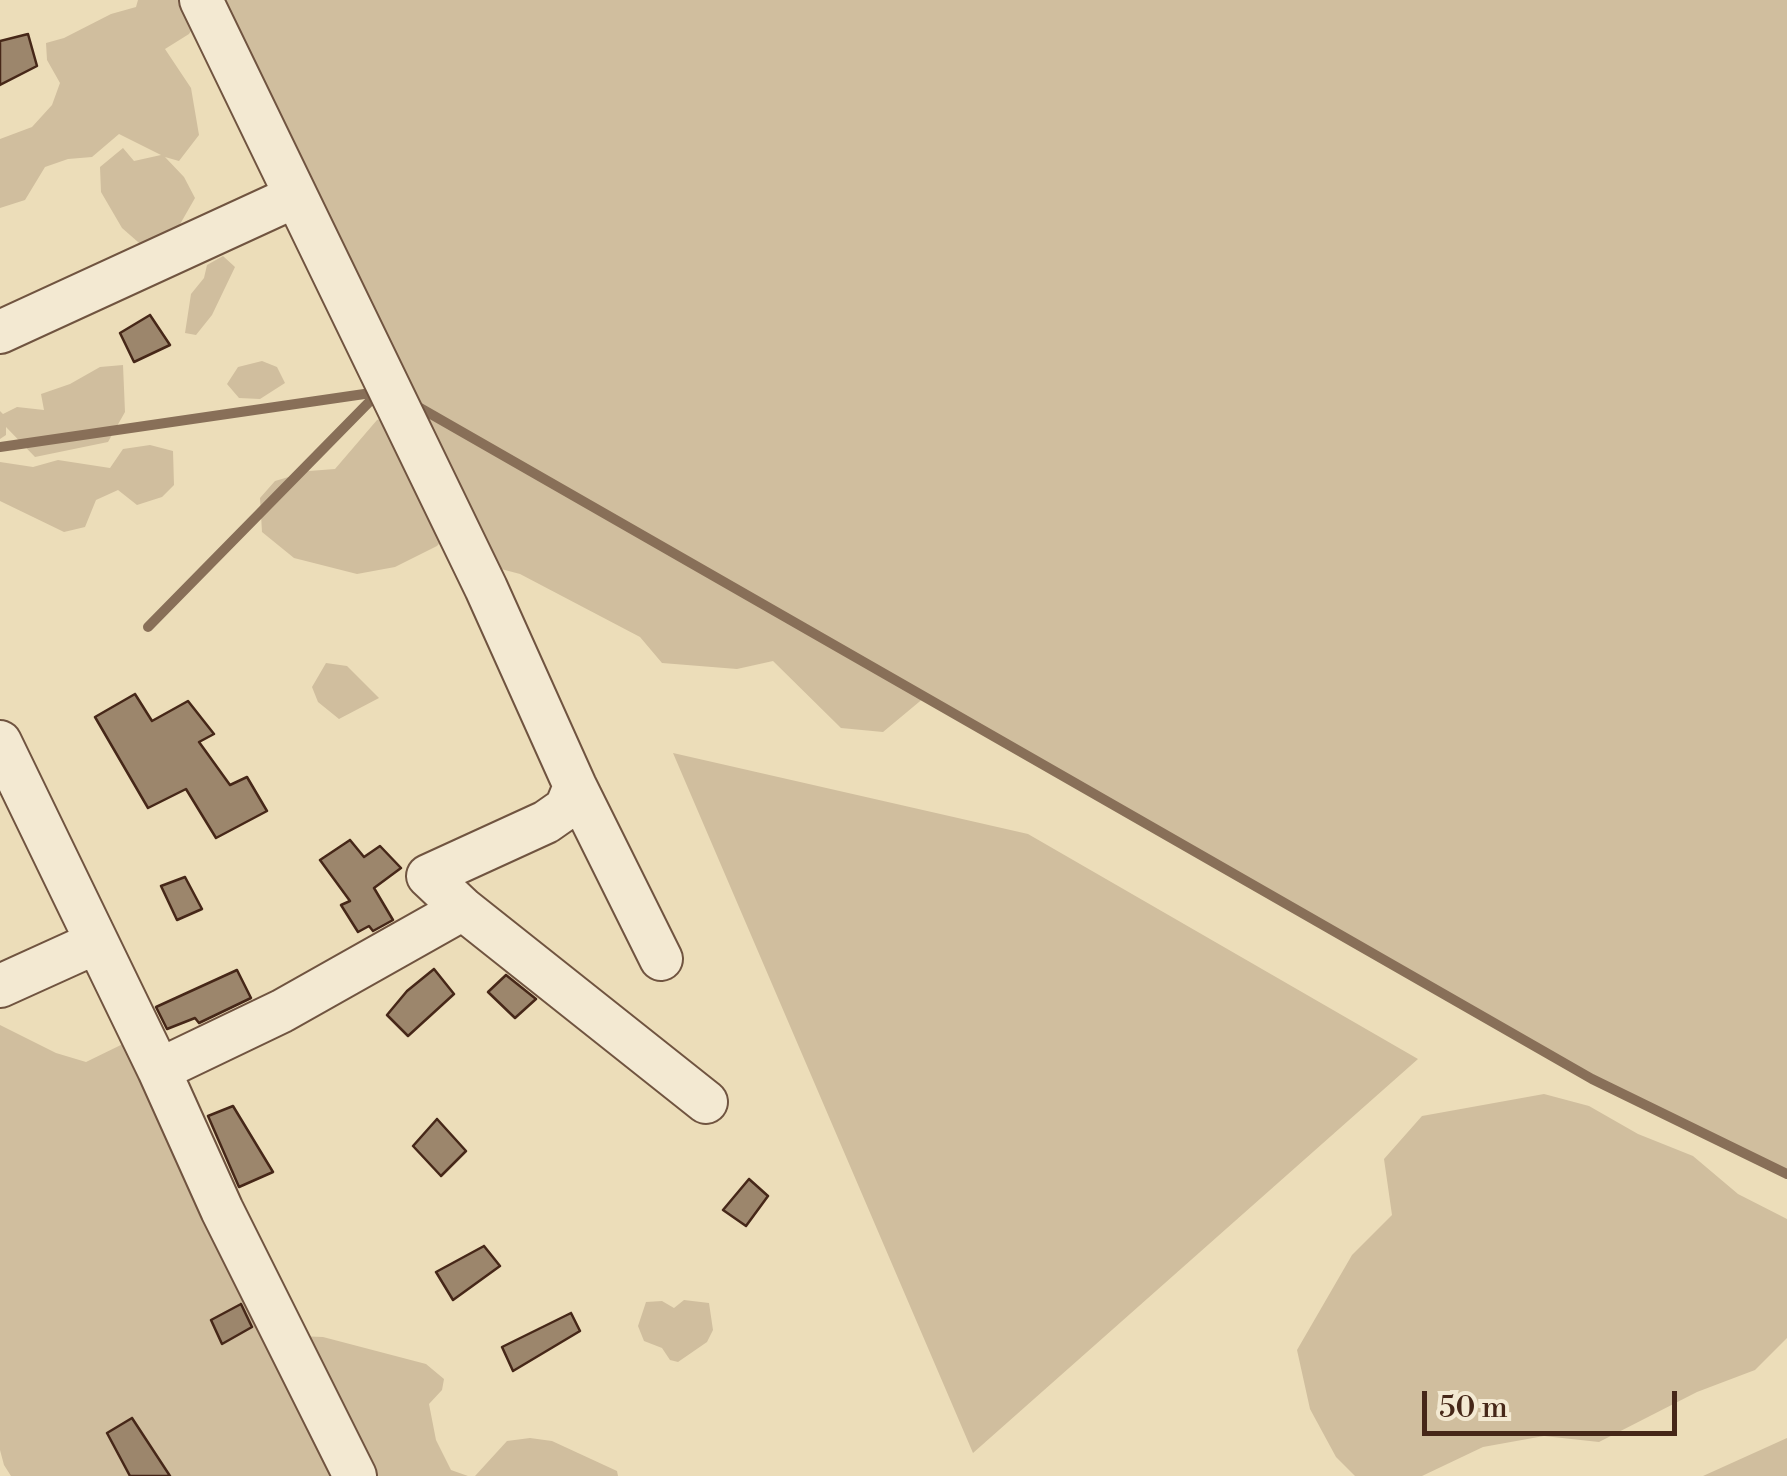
<!DOCTYPE html>
<html>
<head>
<meta charset="utf-8">
<style>
	body { margin:0 }
	#map { position:relative; width:1787px; height:1476px; overflow:hidden; background:#ecddb9; font-family:"Libre Bodoni",serif }
	canvas { display:block }
	.scale { position:absolute; left:1422px; top:1391px; width:255px; height:45px; box-sizing:border-box; border:5px solid #462718; border-top:0; padding-left:12px; font-size:30px; line-height:35px; white-space:nowrap; color:#462718; -webkit-text-stroke:8px #f3e9d2; paint-order:stroke }
</style>
</head>
<body>
<div id="map">
<canvas width="1787" height="1476"></canvas>
<div class="scale">50 m</div>
</div>
<script>
const ctx = document.querySelector('canvas').getContext('2d');
ctx.lineJoin = 'round';
function fill(path, color) { ctx.fillStyle = color; ctx.fill(path, 'evenodd'); }
const toPath = rows => new Path2D(rows.map(r => 'M' + r).join(''));
function stroke(path, color, width, dash) { ctx.strokeStyle = color; ctx.lineWidth = width; ctx.lineCap = dash ? 'butt' : 'round'; ctx.setLineDash(dash || []); ctx.stroke(path); }
fill(toPath([
	[138,0,197,0,200,16,189,34,165,49,191,88,199,135,179,161,165,157,184,177,195,198,175,233,146,249,122,228,101,192,100,167,123,148,134,161,161,155,119,134,92,157,68,159,45,167,25,200,0,208,0,139,32,127,52,105,60,83,47,60,46,43,64,38,111,14,136,7],
	[201,0,1787,0,1787,1174,1592,1079,925,697,883,732,841,728,773,661,737,669,662,663,640,637,520,574,486,565,458,522,437,546,395,567,357,574,294,558,262,532,260,498,275,481,309,471,335,469,377,420,414,405],
	[223,256,235,267,212,315,196,335,185,333,191,294,204,278,207,265],
	[262,361,277,367,285,383,260,399,239,398,227,384,238,367],
	[123,365,125,412,108,442,35,457,6,427,6,435,0,439,0,411,3,414,17,407,44,410,41,394,70,384,100,367],
	[150,445,173,451,174,485,162,497,137,505,118,490,96,500,85,527,64,532,0,501,0,462,33,467,58,460,110,468,123,449],
	[326,663,347,666,379,698,339,719,318,702,312,687],
	[673,753,1028,834,1418,1059,973,1453],
	[0,1025,56,1053,86,1062,127,1042,178,1069,197,1098,198,1129,298,1336,323,1337,426,1364,444,1379,442,1390,429,1404,436,1440,451,1470,468,1476,11,1476,4,1465,0,1450],
	[1544,1094,1589,1106,1638,1134,1693,1156,1738,1194,1787,1219,1787,1338,1755,1370,1697,1392,1599,1442,1544,1436,1483,1447,1422,1476,1355,1476,1336,1457,1310,1409,1297,1350,1352,1255,1392,1215,1384,1159,1422,1116],
	[684,1300,709,1303,713,1330,707,1342,678,1362,670,1360,662,1348,644,1341,638,1326,646,1302,662,1301,674,1308],
	[530,1438,552,1441,617,1471,618,1476,475,1476,507,1441],
	[1787,1438,1787,1476,1703,1476]
]), '#d0be9e');
stroke(toPath([
	[415,405,1592,1079,1787,1174],
	[0,447,378,392],
	[148,627,379,392]
]), '#886f58', 10);
const building = toPath([
	[28,34,37,66,0,85,0,41,28,34],
	[150,315,170,345,134,362,120,333,150,315],
	[135,694,152,721,188,701,214,734,199,742,230,785,247,777,267,811,216,838,186,789,148,808,95,717,135,694],
	[350,840,364,857,380,846,401,868,374,888,393,920,373,931,369,926,358,932,341,905,350,901,320,860,350,840],
	[185,877,202,909,177,920,161,886,185,877],
	[434,969,454,994,408,1036,387,1015,407,991,434,969],
	[237,970,251,998,199,1023,195,1018,167,1029,156,1007,237,970],
	[506,975,536,999,515,1018,488,992,506,975],
	[233,1106,273,1172,239,1187,208,1116,233,1106],
	[437,1119,466,1151,441,1176,413,1146,437,1119],
	[749,1179,768,1196,746,1226,723,1210,749,1179],
	[484,1246,500,1266,453,1300,436,1272,484,1246],
	[241,1304,252,1327,222,1344,211,1320,241,1304],
	[571,1313,580,1331,513,1371,502,1347,571,1313],
	[132,1418,170,1476,130,1476,107,1433,132,1418]
]);
fill(building, '#9c866c');
stroke(building, '#462718', 2.5);
const minor = toPath([
	[201,0,486,588,575,786,661,959],
	[0,332,296,196],
	[0,742,159,1070,222,1210,355,1476],
	[575,786,566,808,546,822,428,876,463,909,706,1102],
	[0,986,95,943],
	[159,1070,282,1011,463,909]
]);
stroke(minor, '#705440', 46);
stroke(minor, '#f3e9d2', 42);
</script>
</body>
</html>
